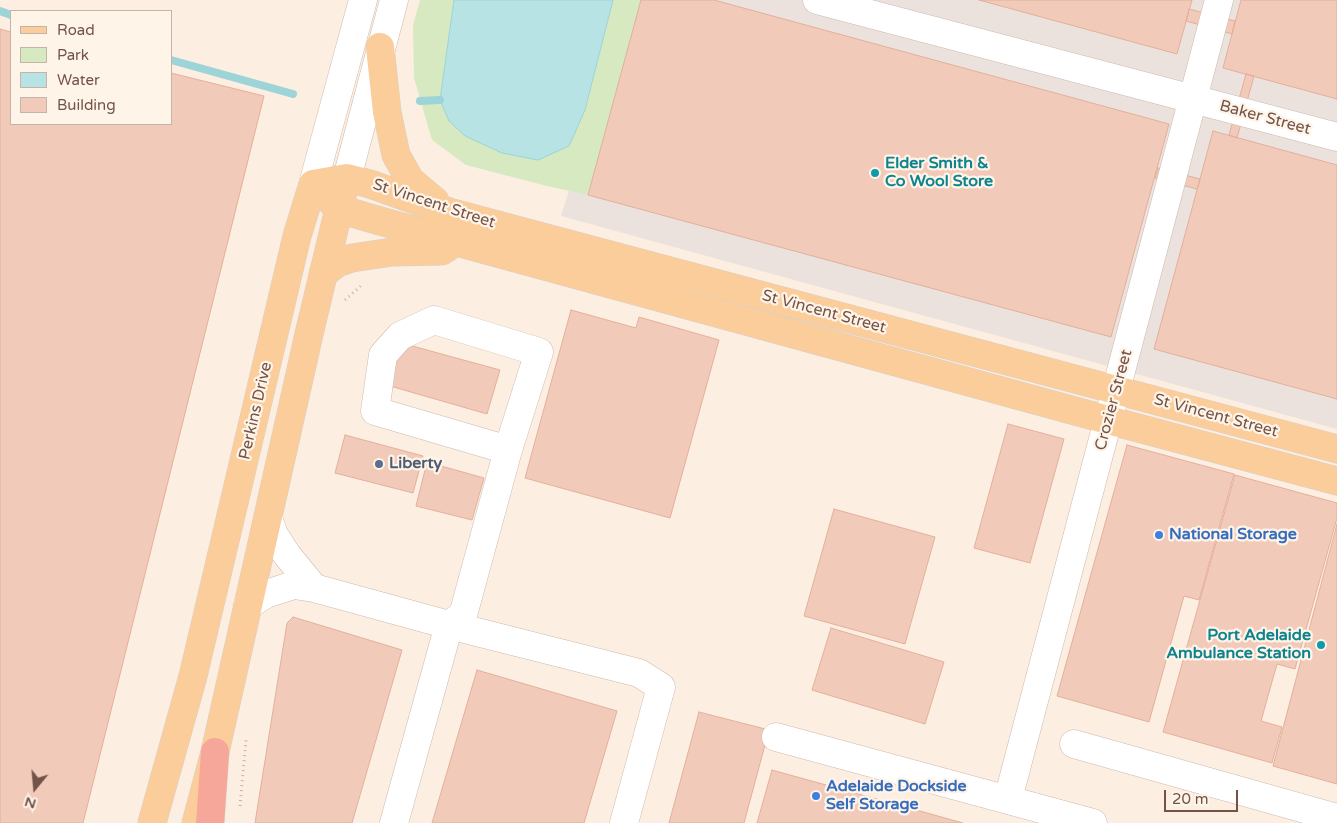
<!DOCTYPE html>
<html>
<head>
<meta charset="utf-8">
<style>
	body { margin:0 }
	#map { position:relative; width:1337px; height:823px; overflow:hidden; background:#fcefe2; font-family:"Varela Round",sans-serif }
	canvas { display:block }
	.legend { position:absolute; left:10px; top:10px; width:162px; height:115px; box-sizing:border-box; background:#fff4e8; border:1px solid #c7b4a8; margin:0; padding:6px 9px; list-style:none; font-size:15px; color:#735349 }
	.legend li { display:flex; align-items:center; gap:10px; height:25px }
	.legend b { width:25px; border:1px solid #c7b4a8 }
	.north { position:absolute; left:10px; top:763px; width:50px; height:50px; -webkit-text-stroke:4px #fff4e8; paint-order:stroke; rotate:197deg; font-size:14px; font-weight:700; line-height:20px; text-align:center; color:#735349 }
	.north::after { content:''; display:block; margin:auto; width:18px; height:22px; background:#735349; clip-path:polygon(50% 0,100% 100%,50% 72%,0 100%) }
	.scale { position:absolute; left:1164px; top:790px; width:74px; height:22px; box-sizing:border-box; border:2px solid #735349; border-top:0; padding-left:6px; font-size:15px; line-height:18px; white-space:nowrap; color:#735349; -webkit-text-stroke:4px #fff4e8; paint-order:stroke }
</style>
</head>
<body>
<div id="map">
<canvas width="1337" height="823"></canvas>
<ul class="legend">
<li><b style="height:6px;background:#fbcd9b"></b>Road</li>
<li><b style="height:14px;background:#d6e9c1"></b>Park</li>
<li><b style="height:14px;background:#b7e3e5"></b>Water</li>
<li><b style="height:14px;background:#f1caba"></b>Building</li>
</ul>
<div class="north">N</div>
<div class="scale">20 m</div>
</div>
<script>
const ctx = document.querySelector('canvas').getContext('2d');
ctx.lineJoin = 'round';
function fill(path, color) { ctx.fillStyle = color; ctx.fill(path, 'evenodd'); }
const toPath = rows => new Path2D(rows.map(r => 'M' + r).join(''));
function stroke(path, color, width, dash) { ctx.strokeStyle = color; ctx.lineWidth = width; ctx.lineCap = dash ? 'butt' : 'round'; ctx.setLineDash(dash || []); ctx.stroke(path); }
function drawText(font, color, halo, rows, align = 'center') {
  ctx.font = font + ' "Varela Round",sans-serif'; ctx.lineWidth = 4.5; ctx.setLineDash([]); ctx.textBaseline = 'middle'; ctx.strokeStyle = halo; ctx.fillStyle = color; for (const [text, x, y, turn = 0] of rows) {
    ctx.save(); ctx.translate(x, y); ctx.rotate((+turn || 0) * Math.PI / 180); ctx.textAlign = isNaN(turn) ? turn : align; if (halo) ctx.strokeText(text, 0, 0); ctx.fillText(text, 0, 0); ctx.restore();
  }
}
fill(toPath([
	[628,0,1337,0,1337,429,561,216]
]), '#ebe2dd');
fill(toPath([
	[420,0,641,0,588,195,547,186,466,165,432,140,414,78,413,25]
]), '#d6e9c1');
const water = toPath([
	[454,0,613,0,585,110,569,146,538,160,502,153,465,136,449,121,440,100,454,0]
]);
fill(water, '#b7e3e5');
stroke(water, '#9dd4d7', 1);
stroke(toPath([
	[0,11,11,15],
	[171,60,293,94],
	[420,101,440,100]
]), '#9dd4d7', 8);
const building = toPath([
	[641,0,714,0,1169,124,1111,337,588,195,641,0],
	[979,0,1192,0,1177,54,979,0],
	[1241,0,1337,0,1337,99,1223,68,1241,0],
	[1189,9,1235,21,1232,34,1186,21,1189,9],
	[0,29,11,32,11,124,171,124,171,73,264,96,83,823,0,823,0,29],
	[1246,74,1254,76,1237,138,1229,135,1246,74],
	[1213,131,1337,165,1337,399,1154,349,1213,131],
	[1158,168,1200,179,1197,189,1155,178,1158,168],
	[571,310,636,328,639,317,719,340,670,518,525,478,571,310],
	[394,341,500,370,487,414,383,384,394,341],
	[1008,424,1064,439,1030,563,974,548,1008,424],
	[345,435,423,456,413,493,335,473,345,435],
	[1127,445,1234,474,1199,600,1184,596,1149,722,1057,696,1127,445],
	[427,462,484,478,472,520,416,506,427,462],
	[1235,475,1337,503,1337,518,1295,669,1277,664,1261,721,1282,727,1272,763,1163,732,1235,475],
	[834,509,935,537,905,644,804,616,834,509],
	[1337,524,1337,784,1273,766,1337,524],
	[293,617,402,650,352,823,255,823,287,623,293,617],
	[831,628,944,662,925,724,812,690,831,628],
	[477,670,617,711,584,823,432,823,477,670],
	[699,712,769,730,744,823,669,823,699,712],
	[772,770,963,823,757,823,772,770]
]);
fill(building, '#f1caba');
stroke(building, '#e4af9a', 1);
const minor = toPath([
	[817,0,1337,137],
	[347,178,394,0],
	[313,184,363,0],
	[268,518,274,535,287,555,314,588],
	[248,605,266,594,294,585,314,588,449,625,639,673,661,687,624,823],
	[776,737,1093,823],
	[1074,744,1337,818],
	[1008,799,1219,0],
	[394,823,449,625,463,615,508,450,539,352,434,320,400,336,383,355,375,411,508,450]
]);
const major = toPath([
	[380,47,387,112,396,155,410,180,435,201],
	[313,184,339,209,380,221,1108,420,1337,481],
	[313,184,347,178,370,184,449,212,1337,449],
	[323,274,337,263,352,258,392,252,442,251,451,245],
	[152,823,193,676,297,236,313,184],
	[196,823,215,752,309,334,343,192]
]);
const highway = toPath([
	[210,823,215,752]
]);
stroke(minor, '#cfb8ac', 29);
stroke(major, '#d8cfcc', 29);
stroke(highway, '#d8cfcc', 29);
stroke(toPath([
	[345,300,363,284],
	[240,806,246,740]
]), '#d6ad9d', 3, [1, 4]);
stroke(minor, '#fff', 28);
stroke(major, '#fbcd9b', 28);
stroke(highway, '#f6a799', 28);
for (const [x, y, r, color] of [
	[875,173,5,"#0f9aa8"],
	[379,464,5,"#5c6f8a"],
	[1159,535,5,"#3f7fe0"],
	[1321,645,5,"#0f9aa8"],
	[816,796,5,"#3f7fe0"]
]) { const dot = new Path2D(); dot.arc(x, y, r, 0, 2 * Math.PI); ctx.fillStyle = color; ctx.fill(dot); stroke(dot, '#fff4e8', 2); }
drawText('16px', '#735349', '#fff4e8', [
	["Baker Street",1265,118,15],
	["St Vincent Street",434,204,18],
	["St Vincent Street",824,312,15],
	["Crozier Street",1114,400,-75],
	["Perkins Drive",256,411,-77],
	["St Vincent Street",1216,416,15]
]);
drawText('bold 16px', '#0d838f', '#fff4e8', [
	["Elder Smith &",885,164],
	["Co Wool Store",885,182],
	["Port Adelaide",1311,636,"right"],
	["Ambulance Station",1311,654,"right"]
], 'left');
drawText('bold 16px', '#4e5e75', '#fff4e8', [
	["Liberty",389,464]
], 'left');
drawText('bold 16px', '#366cbe', '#fff4e8', [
	["National Storage",1169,535],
	["Adelaide Dockside",826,787],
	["Self Storage",826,805]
], 'left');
</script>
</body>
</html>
